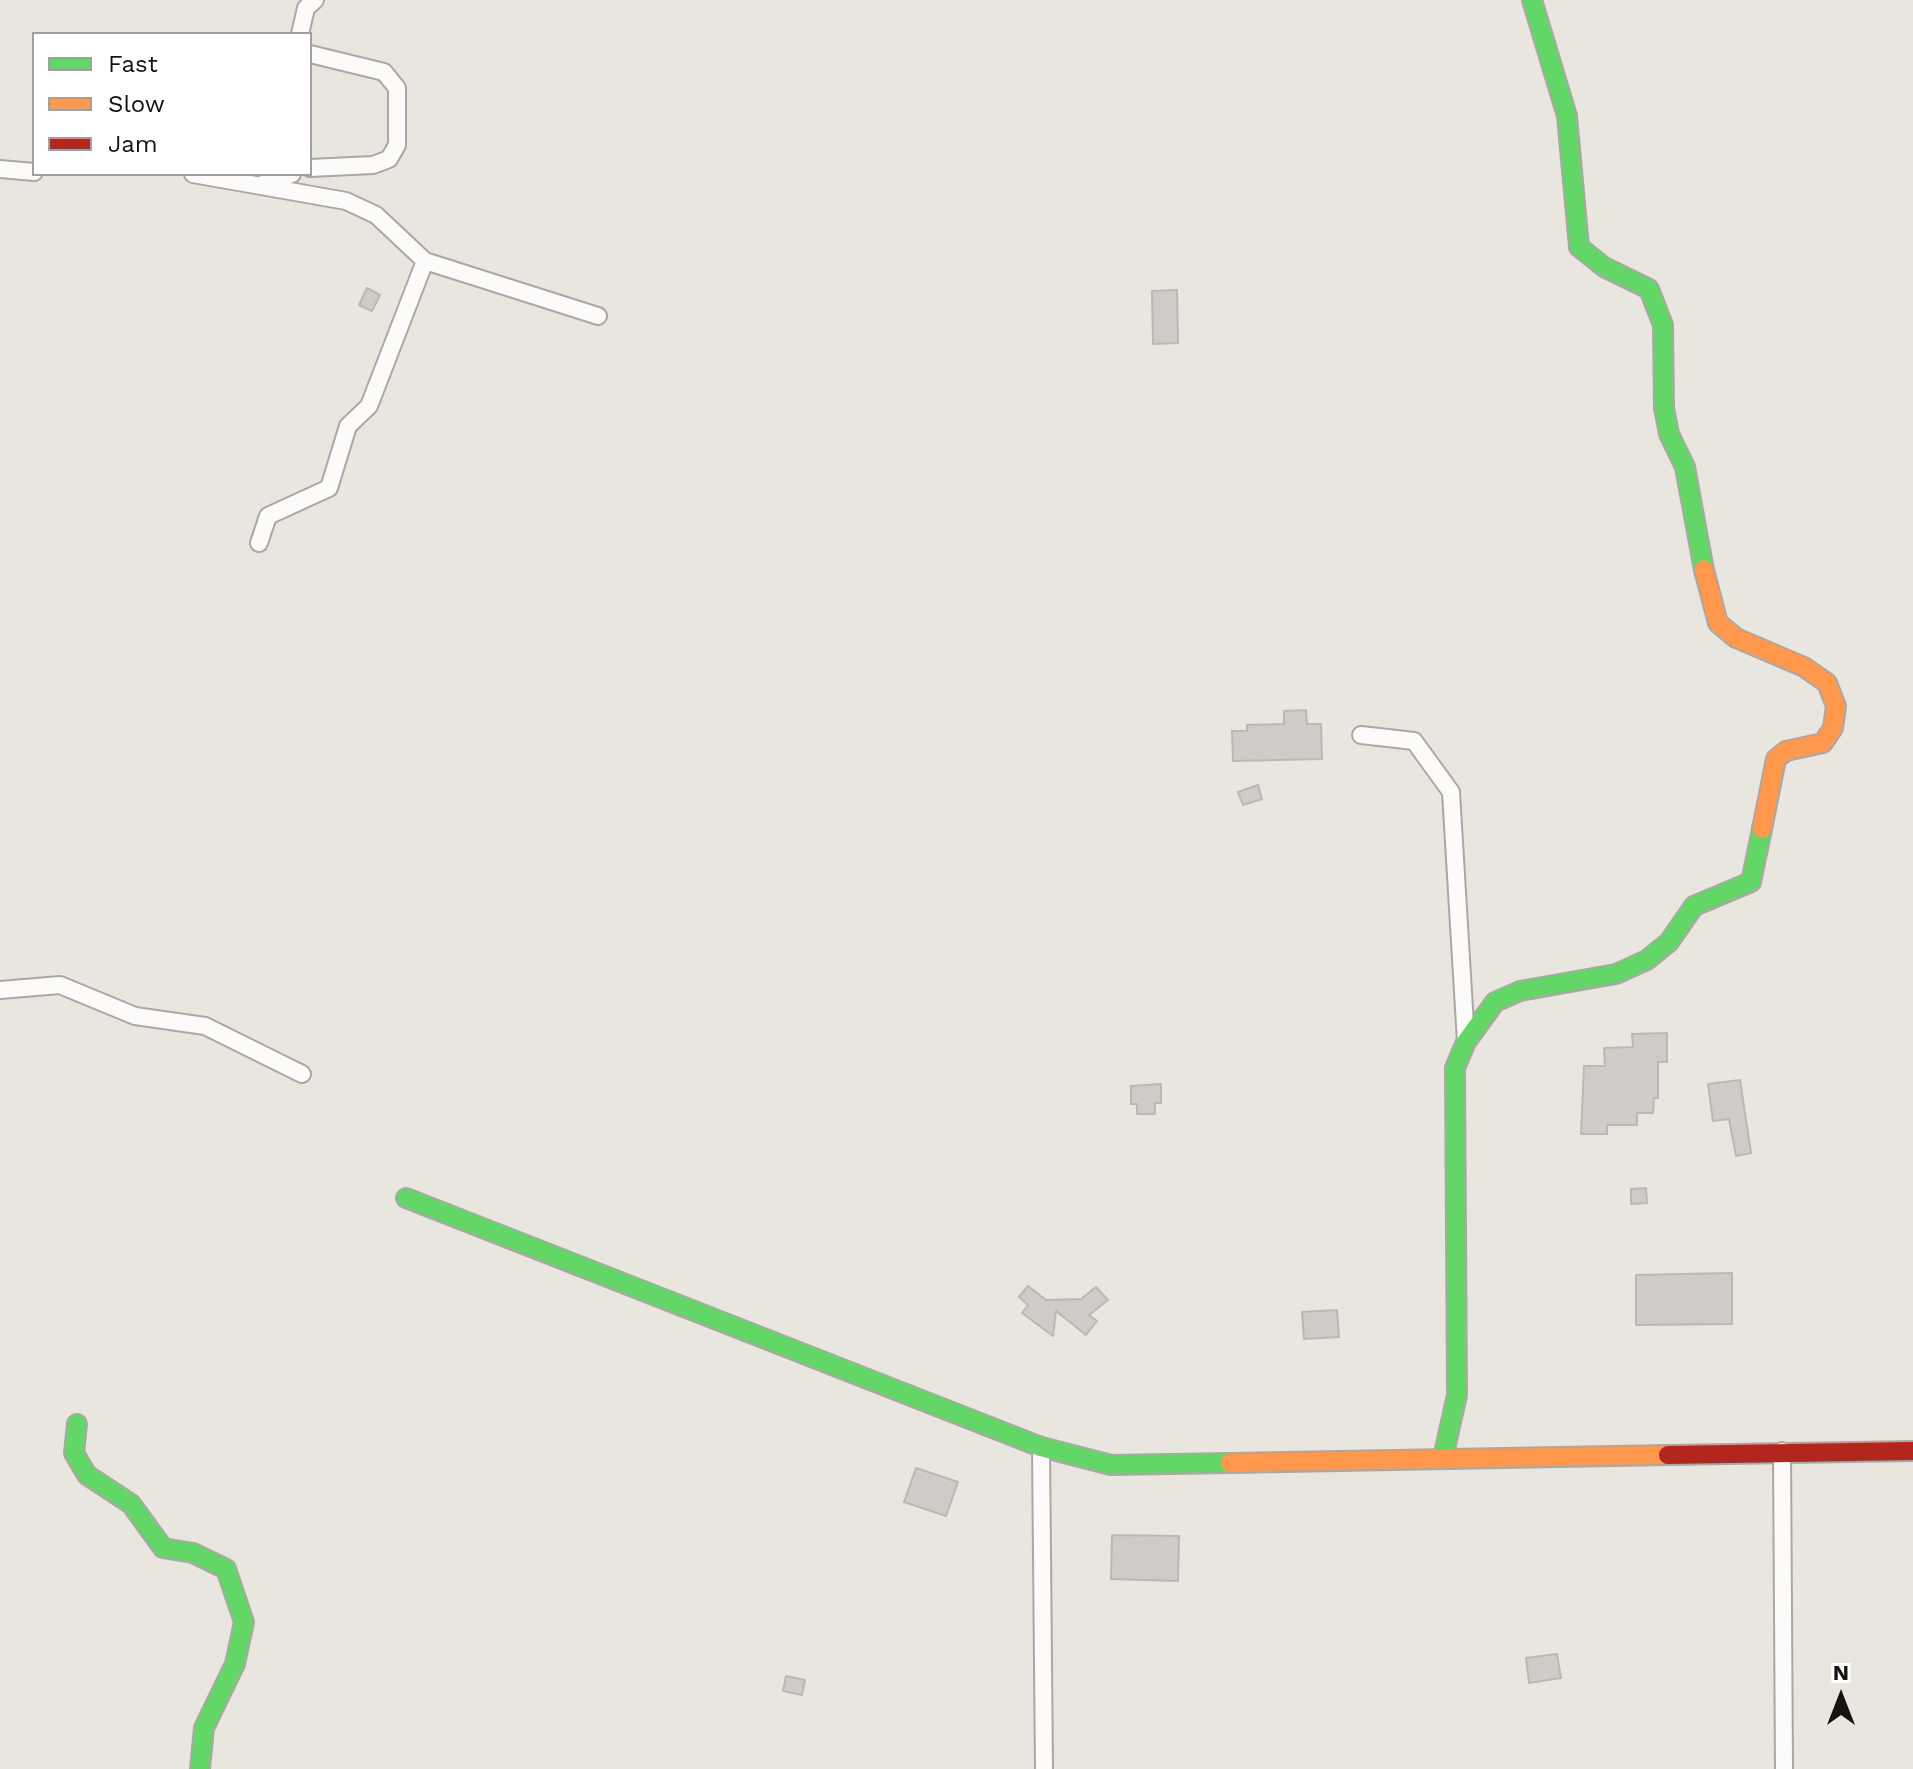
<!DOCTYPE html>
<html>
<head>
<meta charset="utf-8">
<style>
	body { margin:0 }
	#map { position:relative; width:1913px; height:1769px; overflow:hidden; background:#e9e5df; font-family:"Work Sans",sans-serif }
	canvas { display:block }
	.legend { position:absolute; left:32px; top:32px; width:280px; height:144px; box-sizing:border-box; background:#fff; border:2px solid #a2a19f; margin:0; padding:10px 14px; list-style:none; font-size:24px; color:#161410 }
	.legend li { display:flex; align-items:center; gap:16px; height:40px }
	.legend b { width:40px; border:2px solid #a2a19f }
	.north { position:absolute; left:1801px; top:1657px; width:80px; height:80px; -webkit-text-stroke:6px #fff; paint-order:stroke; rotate:0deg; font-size:22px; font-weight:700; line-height:32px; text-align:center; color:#161410 }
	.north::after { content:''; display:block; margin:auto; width:28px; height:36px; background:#161410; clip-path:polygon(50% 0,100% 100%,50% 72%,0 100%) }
</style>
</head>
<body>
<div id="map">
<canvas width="1913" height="1769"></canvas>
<ul class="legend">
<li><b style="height:10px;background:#63d668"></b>Fast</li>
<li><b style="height:10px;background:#ff974d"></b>Slow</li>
<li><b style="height:10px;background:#b3261e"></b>Jam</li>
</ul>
<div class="north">N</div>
</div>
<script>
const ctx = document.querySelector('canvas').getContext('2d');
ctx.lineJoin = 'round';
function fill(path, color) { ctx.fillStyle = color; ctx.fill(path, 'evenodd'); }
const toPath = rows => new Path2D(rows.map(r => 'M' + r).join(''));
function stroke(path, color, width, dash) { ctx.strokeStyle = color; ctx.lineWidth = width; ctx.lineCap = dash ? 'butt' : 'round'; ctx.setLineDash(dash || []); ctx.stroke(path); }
const building = toPath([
	[367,288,380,295,372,311,359,305,367,288],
	[1177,290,1178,343,1153,344,1152,291,1177,290],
	[1306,710,1307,724,1321,724,1322,759,1233,761,1232,731,1247,731,1247,725,1284,724,1284,711,1306,710],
	[1258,785,1262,799,1243,805,1238,792,1258,785],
	[1667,1033,1667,1062,1658,1062,1658,1098,1654,1098,1653,1113,1637,1113,1637,1125,1607,1125,1607,1134,1581,1134,1584,1066,1605,1066,1604,1048,1633,1047,1632,1034,1667,1033],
	[1740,1080,1751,1153,1736,1156,1729,1119,1713,1121,1708,1084,1740,1080],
	[1161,1084,1161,1103,1155,1103,1155,1114,1137,1114,1137,1104,1131,1104,1131,1086,1161,1084],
	[1646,1188,1647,1203,1631,1204,1631,1189,1646,1188],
	[1732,1273,1732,1324,1636,1325,1636,1275,1732,1273],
	[1028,1286,1046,1300,1081,1299,1096,1287,1108,1300,1089,1315,1097,1321,1086,1335,1056,1311,1053,1336,1022,1313,1028,1305,1019,1297,1028,1286],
	[1337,1310,1339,1337,1304,1339,1302,1312,1337,1310],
	[916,1468,958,1482,946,1516,904,1502,916,1468],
	[1112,1535,1179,1536,1178,1581,1111,1579,1112,1535],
	[1557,1654,1561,1678,1529,1683,1526,1658,1557,1654],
	[786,1676,805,1680,802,1695,783,1691,786,1676]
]);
fill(building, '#cfccc8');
stroke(building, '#bbb8b4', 2);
const street = toPath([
	[300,34,306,8,315,0],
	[310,54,384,72,397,88,397,145,389,159,373,165,310,168],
	[0,169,34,172],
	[193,174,346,201,376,215,425,261,598,316],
	[260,185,292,174],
	[259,543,268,516,329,488,348,426,369,406,425,261],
	[1361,735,1414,741,1451,792,1466,1042],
	[0,990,60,985,135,1016,205,1026,302,1074],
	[1041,1447,1044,1769],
	[1782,1451,1784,1769]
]);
const fast = toPath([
	[1532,0,1567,116,1579,247,1604,267,1649,289,1663,325,1664,408,1669,434,1685,467,1704,570],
	[406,1198,1041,1447,1111,1465,1230,1463],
	[77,1424,74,1453,87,1475,131,1504,163,1548,193,1553,226,1569,244,1622,235,1664,204,1728,200,1769],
	[1443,1458,1457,1395,1455,1068,1466,1042,1495,1002,1520,991,1616,974,1647,960,1669,942,1694,906,1751,882,1762,829]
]);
const slow = toPath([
	[1704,570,1718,623,1736,638,1804,667,1827,683,1836,706,1833,728,1823,743,1786,751,1776,759,1762,829],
	[1230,1463,1668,1455]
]);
const jam = toPath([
	[1668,1455,1913,1451]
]);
stroke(street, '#aba8a4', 20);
stroke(fast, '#aba8a4', 22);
stroke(slow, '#aba8a4', 22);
stroke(jam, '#aba8a4', 22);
stroke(street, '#fcfbfa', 16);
stroke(fast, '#63d668', 18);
stroke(slow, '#ff974d', 18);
stroke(jam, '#b3261e', 18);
</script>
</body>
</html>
